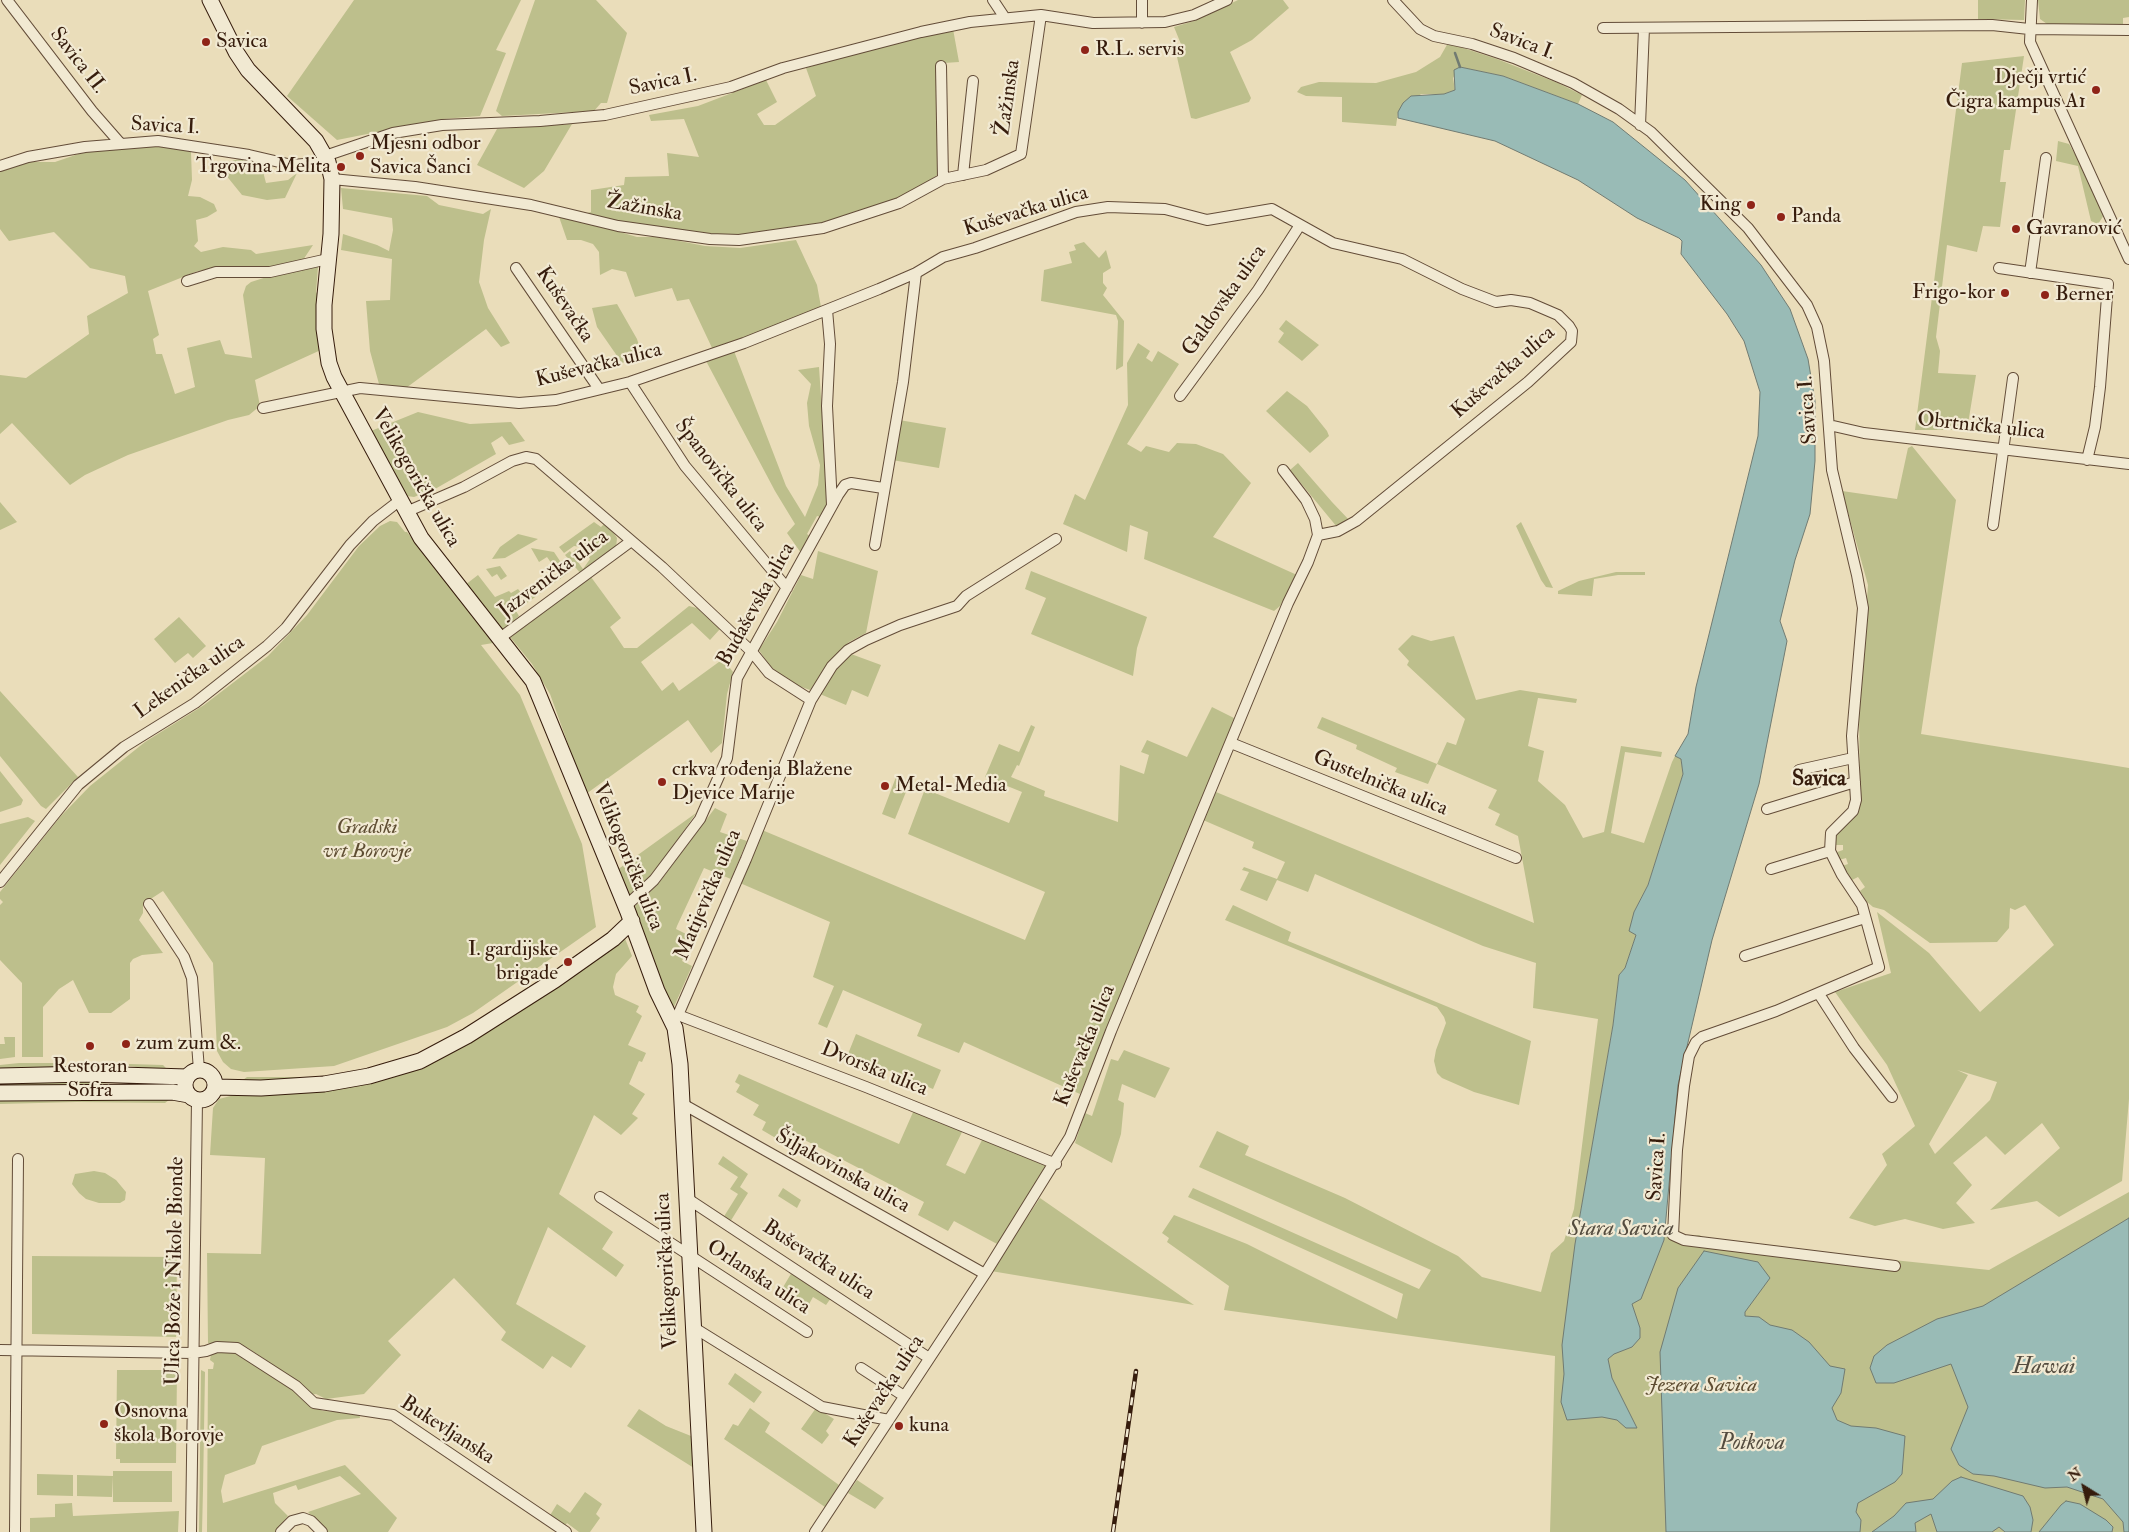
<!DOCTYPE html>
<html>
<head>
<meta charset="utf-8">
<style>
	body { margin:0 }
	#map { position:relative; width:2129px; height:1532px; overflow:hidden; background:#eaddba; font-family:"IM FELL Double Pica",serif }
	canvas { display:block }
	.north { position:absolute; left:2059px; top:1462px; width:50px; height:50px; -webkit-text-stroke:4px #f1e9d2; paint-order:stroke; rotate:324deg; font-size:14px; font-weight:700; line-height:20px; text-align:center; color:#361c0c }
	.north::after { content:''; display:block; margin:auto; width:18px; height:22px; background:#361c0c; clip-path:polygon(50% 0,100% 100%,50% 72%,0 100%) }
</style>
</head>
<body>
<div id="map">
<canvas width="2129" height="1532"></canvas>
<div class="north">N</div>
</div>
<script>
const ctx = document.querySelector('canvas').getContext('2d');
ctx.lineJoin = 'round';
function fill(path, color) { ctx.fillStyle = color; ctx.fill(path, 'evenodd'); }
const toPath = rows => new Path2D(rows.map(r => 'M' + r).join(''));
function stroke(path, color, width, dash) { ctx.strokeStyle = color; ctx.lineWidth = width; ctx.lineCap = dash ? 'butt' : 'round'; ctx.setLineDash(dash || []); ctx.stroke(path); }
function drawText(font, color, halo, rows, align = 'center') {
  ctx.font = font + ' "IM FELL Double Pica",serif'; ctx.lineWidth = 4.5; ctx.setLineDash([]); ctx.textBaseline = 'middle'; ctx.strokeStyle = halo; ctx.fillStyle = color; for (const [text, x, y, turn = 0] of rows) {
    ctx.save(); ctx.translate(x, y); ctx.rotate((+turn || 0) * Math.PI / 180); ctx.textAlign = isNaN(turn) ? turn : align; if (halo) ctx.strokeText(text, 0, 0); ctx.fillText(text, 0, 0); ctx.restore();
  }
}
fill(toPath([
	[354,0,521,0,496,50,506,53,480,116,443,119,337,140,287,96],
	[535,0,596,0,627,33,607,103,601,103,594,111,502,116,496,111],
	[1238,0,1283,0,1289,8,1252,40,1230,52,1251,98,1249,102,1196,119,1191,118,1177,57,1183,49,1174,27,1194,21],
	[1978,0,2025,0,2024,20,1978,19],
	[2038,0,2129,0,2129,17,2123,18,2123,24,2047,24,2040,19],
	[953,29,959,62,944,63,940,173,909,195,835,222,730,238,631,225,582,214,591,212,591,190,624,185,625,177,669,176,667,153,699,157,684,119,651,121,649,115,698,106,766,80,777,102,757,114,764,125,775,125,816,96,806,68,898,41],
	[1448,43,1497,59,1558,83,1582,95,1578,104,1503,76,1460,67,1453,78,1455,90,1444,94,1421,94,1398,112,1396,126,1342,122,1342,97,1306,96,1297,92,1301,87,1319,82,1376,83,1416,72,1440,57],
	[2024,56,2010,150,2004,150,2000,182,2006,182,2000,227,1983,226,1977,252,1947,245,1936,337,1940,351,1938,373,1976,375,1967,430,1915,430,1962,63],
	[572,124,544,171,524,188,477,165,497,129],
	[2058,141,2069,144,2083,168,2104,215,2098,224,2091,221,2078,166,2056,161],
	[160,144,191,152,192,180,188,196,200,197,214,204,217,211,207,217,196,220,198,241,194,246,201,252,223,247,251,250,256,254,313,245,303,260,275,268,225,267,198,271,148,291,159,335,153,339,156,354,162,354,175,394,195,387,187,348,220,340,225,354,252,358,243,295,246,286,251,282,292,269,318,267,316,292,319,297,323,349,255,380,260,406,249,415,228,420,128,455,85,475,70,485,12,423,0,434,0,375,26,378,89,334,87,316,128,293,125,276,90,268,54,232,9,241,0,229,0,171,28,162,55,162,96,148],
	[239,159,261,164,266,183,288,180,297,173,285,198,267,200,242,195,225,174,224,163],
	[341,188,427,196,439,205,483,214,491,209,484,240,479,282,488,308,510,343,501,347,486,329,406,388,379,384,370,351,366,301,390,300,392,259,341,250,343,234,377,245,389,251,393,230,392,218,343,209],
	[558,214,637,237,659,237,705,246,740,248,796,240,817,285,821,307,713,350,689,299,677,301,672,288,635,297,626,272,612,269,600,275,599,252,593,244,581,240,567,240],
	[1084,242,1099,258,1106,250,1111,268,1103,273,1103,283,1107,288,1103,295,1124,321,1123,366,1116,370,1118,321,1116,315,1041,301,1044,270,1072,263,1069,252,1076,250,1074,245],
	[617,304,637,339,642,355,622,363,597,327,592,308],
	[1286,320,1319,345,1302,361,1278,342,1284,333,1279,329],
	[1138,343,1150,351,1146,358,1152,362,1158,351,1179,364,1127,444,1141,452,1146,446,1169,452,1177,443,1196,444,1223,454,1251,483,1213,537,1297,575,1280,606,1274,611,1144,559,1148,532,1130,525,1127,552,1063,524,1075,494,1085,500,1128,405,1127,363],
	[734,351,786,486,805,517,818,485,820,465,809,426,807,403,811,384,798,370,819,367,828,502,821,517,817,516,807,534,811,537,801,553,787,533,795,524,775,491,705,359],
	[1287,391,1307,406,1327,431,1329,436,1310,453,1266,411],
	[418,412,470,424,511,422,525,441,509,445,502,436,491,443,496,454,435,489,414,497,407,496,402,487,371,431],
	[899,420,946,428,939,468,892,460],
	[1912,446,1956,500,1921,734,2129,768,2129,1099,2122,1181,2059,1217,2037,1201,1990,1210,2060,1148,2042,1123,2005,1155,1986,1136,1953,1163,1972,1185,1956,1203,1975,1223,1943,1229,1905,1219,1875,1226,1849,1218,1887,1165,1882,1154,1915,1126,1887,1065,1835,992,1891,973,1877,912,1929,953,1980,1012,2054,945,2025,905,2015,910,2010,908,2009,928,1997,942,1930,943,1884,910,1873,907,1866,901,1860,891,1865,887,1858,877,1852,880,1842,866,1848,864,1846,858,1839,860,1837,852,1843,850,1843,845,1836,845,1836,837,1841,828,1857,813,1860,804,1859,708,1868,585,1842,491,1897,499,1908,448],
	[1957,1070,1997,1082,1990,1100,1935,1154,1929,1144,1968,1075],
	[1298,463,1332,502,1350,521,1337,527,1290,470],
	[0,502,17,522,0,530],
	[390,521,397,522,405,532,407,532,494,640,493,643,481,645,520,695,582,844,596,927,473,1013,447,1027,334,1066,244,1072,231,1069,223,1062,217,1051,213,963,163,891,143,904,143,913,139,920,163,953,142,955,133,959,130,963,130,999,111,1013,89,1013,73,980,59,989,43,1007,43,1057,22,1057,22,983,0,960,0,905,3,902,0,899,0,892,61,816,90,786,145,742,204,705,268,656,307,615,359,546,380,526],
	[594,522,601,527,604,524,613,532,617,538,616,548,581,574,565,555,570,551,583,569,590,559,587,555,579,561,573,552,576,549,584,551,582,547,574,546,564,553,559,547],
	[1521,522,1553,588,1546,587,1541,580,1516,526],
	[518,534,538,539,505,558,492,559,500,547],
	[531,548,554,552,568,573,516,611,519,616,503,631,465,585,478,575,495,597,509,591,511,593,518,589,526,599,559,574,547,557,539,562],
	[818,551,878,571,866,633,849,642,836,655,810,690,796,685,772,669,759,650,777,622,801,575,813,579],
	[500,566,507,576,501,580,497,574,492,577,486,569],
	[1031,571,1147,617,1137,648,1133,676,1031,634,1046,598,1025,589],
	[1616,572,1645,572,1645,575,1618,575,1594,579,1592,596,1558,594,1558,591,1579,581],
	[591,577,621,618,610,627,624,648,637,648,689,606,697,608,720,629,710,640,692,623,641,662,662,691,673,682,679,691,723,659,733,672,727,694,722,743,711,753,688,720,586,794,550,694,532,664,510,637],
	[179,617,206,646,193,658,188,653,175,663,154,639],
	[1412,635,1431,641,1454,636,1476,700,1520,690,1577,699,1576,703,1538,698,1528,746,1544,751,1538,781,1565,805,1583,838,1604,832,1621,746,1662,752,1661,757,1625,752,1611,833,1644,843,1672,762,1675,756,1681,759,1683,774,1648,885,1634,912,1636,935,1625,968,1619,975,1613,1025,1578,1227,1681,1238,1699,1235,1712,1241,1989,1270,2129,1192,2129,1532,1550,1532,1555,1356,1224,1310,1229,1286,1167,1242,1169,1238,1162,1233,1174,1215,1247,1244,1397,1319,1403,1294,1188,1197,1193,1188,1419,1289,1431,1270,1199,1167,1217,1131,1249,1146,1245,1155,1345,1198,1458,1256,1482,1277,1541,1292,1551,1253,1564,1241,1574,1209,1598,1019,1533,1008,1536,963,1483,946,1315,874,1308,892,1277,880,1267,901,1240,890,1249,872,1242,870,1244,867,1277,879,1285,862,1252,848,1254,842,1203,820,1216,792,1534,923,1518,836,1495,825,1500,814,1488,808,1497,790,1437,764,1428,784,1395,772,1397,768,1356,749,1357,745,1317,728,1322,717,1437,764,1447,742,1456,745,1465,719,1407,665,1409,661,1398,649],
	[851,654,881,665,868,697,852,690,846,705,820,694,837,666],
	[0,691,78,777,46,809,41,806,0,756],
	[1212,707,1238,720,1080,1094,964,1042,959,1053,917,1036,922,1024,843,990,827,1028,818,1024,834,986,813,977,830,922,740,883,762,830,1025,940,1045,892,908,834,925,789,1009,823,1022,792,985,777,999,744,1019,752,1031,725,1035,727,1019,766,1017,765,1011,777,1045,791,1044,796,1118,822,1120,765,1144,774,1149,755,1141,752,1147,740,1187,757],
	[0,771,23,800,21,805,0,812],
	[896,777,910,782,895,819,882,814],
	[715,808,727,814,720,832,747,841,731,879,704,868,677,926,676,929,692,937,682,961,692,966,673,1009,633,908,658,884],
	[696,813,668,854,641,887,629,897,617,870],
	[28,817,35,821,0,865,0,824],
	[1233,905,1291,932,1288,941,1531,1041,1519,1105,1474,1092,1442,1078,1437,1073,1434,1061,1436,1050,1446,1023,1444,1017,1437,1007,1225,920],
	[624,936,632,956,616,974,613,987,615,995,639,1006,636,1012,642,1016,628,1045,646,1053,642,1062,639,1061,629,1084,645,1094,632,1114,638,1118,621,1135,594,1115,559,1194,613,1232,602,1249,624,1265,616,1277,548,1227,516,1304,586,1346,571,1368,552,1356,543,1369,501,1340,506,1332,454,1278,388,1341,401,1355,364,1394,326,1399,316,1394,310,1395,293,1378,248,1348,236,1343,222,1342,211,1345,208,1343,207,1253,261,1254,265,1158,210,1155,213,1108,219,1099,242,1093,413,1066],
	[856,1034,941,1070,933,1089,848,1054],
	[4,1037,15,1037,15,1057,0,1059,0,1044,5,1044],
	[1124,1050,1170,1068,1155,1098,1122,1084,1118,1100,1124,1103,1121,1134,1112,1163,1075,1143,1085,1113,1092,1116,1111,1059,1118,1061],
	[19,1063,56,1063,56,1070,0,1071,0,1065],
	[129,1064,163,1065,169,1071,129,1066],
	[364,1069,360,1073,322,1080,240,1082,247,1077,323,1077],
	[739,1074,899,1144,914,1110,963,1130,946,1165,965,1174,983,1138,1045,1164,1047,1169,999,1245,954,1221,948,1231,918,1215,924,1202,797,1136,791,1147,762,1130,766,1122,753,1115,759,1105,736,1092,740,1085,735,1082],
	[44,1080,119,1082,87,1085,0,1087,0,1081],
	[0,1095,173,1097,165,1103,77,1102,0,1104],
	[723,1156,748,1174,740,1187,748,1193,730,1222,723,1218,738,1194,730,1189,738,1177,718,1164],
	[94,1171,105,1173,116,1180,126,1192,125,1200,120,1203,99,1203,86,1199,79,1193,72,1184,75,1174],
	[783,1188,801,1200,797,1208,778,1196],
	[1040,1198,1194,1305,991,1271],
	[32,1256,177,1257,176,1337,32,1334],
	[792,1272,831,1298,826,1305,813,1297,808,1306,782,1289],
	[215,1351,233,1352,284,1381,316,1408,323,1411,359,1413,360,1418,337,1420,262,1446,255,1464,225,1475,221,1491,223,1503,345,1465,397,1518,388,1532,326,1532,308,1512,361,1494,340,1476,298,1490,296,1485,273,1493,275,1503,288,1516,275,1532,207,1532,208,1369,213,1369,214,1363,210,1360,211,1354],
	[117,1370,177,1370,176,1463,120,1463,120,1459,116,1459],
	[201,1370,205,1372,203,1489,202,1532,199,1532],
	[735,1373,762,1392,754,1403,728,1384],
	[750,1408,770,1423,765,1432,839,1485,825,1507,724,1439,733,1424,738,1426],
	[816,1408,834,1419,826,1431,829,1435,822,1444,801,1429],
	[639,1409,666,1426,691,1436,694,1468,627,1426],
	[113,1471,172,1471,172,1502,113,1502],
	[37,1474,73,1475,73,1496,37,1495],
	[77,1475,113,1476,112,1497,77,1496],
	[857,1480,884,1498,875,1509,848,1493],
	[585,1492,602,1504,596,1514,600,1518,590,1532,579,1532,567,1523,564,1527,549,1517,557,1504,570,1513],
	[72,1503,73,1516,179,1511,178,1532,30,1532,30,1518,55,1517,55,1504]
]), '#bdbf8c');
const water = toPath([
	[1460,67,1503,76,1578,104,1613,122,1685,180,1761,265,1790,309,1808,359,1815,401,1815,461,1810,514,1795,560,1780,621,1787,641,1759,784,1712,940,1678,1085,1664,1240,1641,1299,1632,1304,1640,1328,1640,1338,1632,1347,1614,1354,1608,1359,1612,1378,1637,1428,1626,1428,1617,1420,1602,1417,1567,1420,1561,1402,1564,1374,1562,1345,1575,1244,1613,1025,1619,975,1625,968,1636,935,1629,931,1634,912,1648,885,1683,774,1681,759,1675,756,1688,734,1696,687,1758,436,1760,392,1744,341,1727,314,1681,254,1682,241,1679,238,1637,218,1578,180,1495,141,1398,118,1398,112,1403,103,1411,96,1444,94,1455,90,1454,70,1460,67],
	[2129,1218,2129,1532,2124,1532,2123,1522,2103,1499,2067,1487,2045,1488,1994,1476,1973,1474,1959,1465,1951,1449,1968,1407,1951,1364,1894,1383,1876,1383,1870,1368,1874,1356,1887,1345,1937,1319,1983,1306,2129,1218],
	[1704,1251,1758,1262,1770,1278,1745,1312,1745,1316,1759,1317,1770,1325,1792,1330,1809,1342,1830,1366,1845,1369,1841,1393,1832,1408,1837,1420,1851,1426,1876,1428,1905,1436,1902,1474,1895,1482,1858,1503,1856,1512,1861,1520,1860,1532,1666,1532,1660,1352,1678,1288,1704,1251],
	[1961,1477,2023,1496,2030,1507,2033,1520,2031,1532,2005,1532,1999,1527,1992,1532,1937,1532,1931,1514,1915,1523,1916,1532,1872,1532,1894,1516,1906,1503,1933,1499,1952,1481,1961,1477],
	[2066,1501,2080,1504,2106,1520,2113,1527,2112,1532,2039,1532,2061,1505,2066,1501]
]);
fill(water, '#99bbb6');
stroke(water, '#717b72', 1);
stroke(toPath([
	[1455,53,1460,67]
]), '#717b72', 2.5);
const street = toPath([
	[7,0,92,111,120,143],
	[993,0,1005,18],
	[1142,0,1142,23],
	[1393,0,1420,29,1434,36,1472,44,1514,58,1573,83,1619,109,1651,132,1748,228,1807,305,1817,327,1824,361,1832,470,1857,575,1863,608,1852,736,1856,800,1853,811,1831,833,1830,851,1842,875,1862,905,1879,967,1776,1011,1702,1037,1696,1042,1689,1056,1684,1086,1677,1150,1673,1235,1684,1240,1895,1266],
	[2032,0,2030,42,2129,259],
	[1603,28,1992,25,2029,29,2129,30],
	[941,66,943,179],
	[1640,125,1644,28],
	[325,156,393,133,442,125,540,121,605,115,731,87,783,68,921,32,970,22,1041,15,1093,23,1165,22,1194,15,1227,0],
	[0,166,28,157,85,147,158,141,249,155,292,165,328,162],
	[963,175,973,81],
	[332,179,415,187,531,205,618,226,710,239,739,240,823,228,899,203,943,179,986,170,1021,154,1041,15],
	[516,268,599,389],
	[1999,268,2108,284,2100,387,2095,427,2087,460],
	[2030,273,2046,158],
	[187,281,216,272,270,272,328,259],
	[827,310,830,344,827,406,832,505],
	[630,382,685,466,787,588],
	[1180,396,1258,290,1300,225],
	[263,408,360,388,519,403,556,400,630,382,744,343,879,289,916,273,943,257,975,248,1076,212,1108,207,1165,209,1207,220,1272,209,1333,243,1402,259,1462,289,1496,302,1511,300,1530,303,1558,315,1569,326,1572,331,1571,342,1528,382,1356,521,1338,531,1318,535],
	[1829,425,1864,433,2129,464],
	[406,512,464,487,512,461,526,457,536,459,662,567,752,652,769,673,811,700],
	[1993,525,2013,378],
	[875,545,903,382,916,273],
	[500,638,630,542],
	[1231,743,1516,858],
	[1799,770,1853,758],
	[1767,809,1855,782],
	[1771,869,1830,851],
	[0,882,78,785,124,747,195,703,267,646,286,628,350,545,373,521,399,501],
	[149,904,184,957,192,978,199,1070],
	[626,906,654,880,700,819,727,758,737,678,838,495,845,485,851,483,883,488],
	[1745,956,1865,918],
	[1819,994,1854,1048,1892,1097],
	[678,1015,866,1087,1056,1164],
	[672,1019,678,1015,746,859,811,700,832,666,848,650,866,640,900,625,957,606,966,596,1056,539],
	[681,1103,985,1274],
	[600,1197,807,1332],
	[685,1197,929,1358],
	[693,1327,822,1407,889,1420],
	[0,1350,193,1353,206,1351,217,1347,237,1348,296,1386,314,1403,393,1415,566,1532],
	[861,1368,904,1396],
	[15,1532,18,1159],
	[191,1532,197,1100],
	[281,1532,292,1521,303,1518,311,1521,322,1532],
	[815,1532,985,1274,1070,1137,1111,1031,1288,603,1308,562,1318,535,1315,519,1306,500,1283,470]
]);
const secondary = toPath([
	[210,0,236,52,248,70,316,141,328,162,332,179,331,234,324,305,324,329,329,363,334,377,421,538,533,681,628,912,657,991,675,1028,680,1064,704,1532],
	'185 1085a15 15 0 1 1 30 0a15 15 0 1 1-30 0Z',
	[0,1076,88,1074,187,1077],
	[215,1087,261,1088,324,1084,369,1076,420,1061,467,1036,555,980,613,939,632,921],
	[0,1093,172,1092,189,1095]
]);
stroke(street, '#634c38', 12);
stroke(secondary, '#361c0c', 17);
stroke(street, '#f1e9d2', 10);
stroke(secondary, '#f1e9d2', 15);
const rail = toPath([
	[1113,1532,1136,1371]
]);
stroke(rail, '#361c0c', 4.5);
stroke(rail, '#f1e9d2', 2.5, [8]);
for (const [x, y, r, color] of [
	[206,42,5,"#8f2418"],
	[1085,50,5,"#8f2418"],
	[2096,90,5,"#8f2418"],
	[360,156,5,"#8f2418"],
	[341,167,5,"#8f2418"],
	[1751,205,5,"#8f2418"],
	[1781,217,5,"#8f2418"],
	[2016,229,5,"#8f2418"],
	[2005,293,5,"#8f2418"],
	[2045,295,5,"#8f2418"],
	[662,782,5,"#8f2418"],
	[885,786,5,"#8f2418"],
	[568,962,5,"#8f2418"],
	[126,1044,5,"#8f2418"],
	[90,1046,5,"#8f2418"],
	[104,1424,5,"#8f2418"],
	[899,1426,5,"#8f2418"]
]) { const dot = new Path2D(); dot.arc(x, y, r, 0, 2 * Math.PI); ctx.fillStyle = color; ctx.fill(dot); stroke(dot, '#f1e9d2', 2); }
drawText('21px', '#361c0c', '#f1e9d2', [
	["Savica",216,42],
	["R.L. servis",1095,50],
	["Dječji vrtić",2086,78,"right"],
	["Čigra kampus A1",2086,102,"right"],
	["Mjesni odbor",370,144],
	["Savica Šanci",370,168],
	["Trgovina Melita",331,167,"right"],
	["King",1741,205,"right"],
	["Panda",1791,217],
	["Gavranović",2026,229],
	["Frigo-kor",1995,293,"right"],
	["Berner",2055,295],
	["crkva rođenja Blažene",672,770],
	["Djevice Marije",672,794],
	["Metal-Media",895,786],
	["I. gardijske",558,950,"right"],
	["brigade",558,974,"right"],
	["zum zum &.",136,1044],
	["Restoran",90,1067,"center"],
	["Sofra",90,1091,"center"],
	["Osnovna",114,1412],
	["škola Borovje",114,1436],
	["kuna",909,1426]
], 'left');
drawText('21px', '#361c0c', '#f1e9d2', [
	["Savica I.",1522,43,21],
	["Savica II.",77,61,52],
	["Savica I.",663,83,-12],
	["Žažinska",1009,98,-82],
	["Savica I.",165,127,3],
	["Žažinska",644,209,10],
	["Kuševačka ulica",1026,212,-17],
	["Galdovska ulica",1225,301,-55],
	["Kuševačka",564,305,56],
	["Kuševačka ulica",599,366,-14],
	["Kuševačka ulica",1504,373,-41],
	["Savica I.",1809,410,-94],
	["Obrtnička ulica",1981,427,6],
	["Španovička ulica",720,476,52],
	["Velikogorička ulica",415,478,60],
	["Jazvenička ulica",554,575,-37],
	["Budaševska ulica",757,605,-61],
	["Lekenička ulica",190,678,-35],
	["Gustelnička ulica",1380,784,22],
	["Velikogorička ulica",627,857,68],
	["Matijevička ulica",709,895,-67],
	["Kuševačka ulica",1086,1046,-68],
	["Dvorska ulica",874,1070,22],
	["Savica I.",1658,1167,-86],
	["Šiljakovinska ulica",842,1172,29],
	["Buševačka ulica",818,1261,33],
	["Ulica Bože i Nikole Bionde",176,1271,-89],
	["Velikogorička ulica",668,1271,-93],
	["Orlanska ulica",758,1278,33],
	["Kuševačka ulica",885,1392,-57],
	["Bukevljanska",447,1431,33]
]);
drawText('italic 21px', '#5e4d32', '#f1e9d2', [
	["Gradski",367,828],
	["vrt Borovje",367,852],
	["Jezera Savica",1701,1386]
]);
drawText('bold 22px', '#361c0c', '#f1e9d2', [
	["Savica",1819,780]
]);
drawText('italic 22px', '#544c3f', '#f1e9d2', [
	["Stara Savica",1621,1230],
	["Hawai",2044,1368],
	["Potkova",1752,1444]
]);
</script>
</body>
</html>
